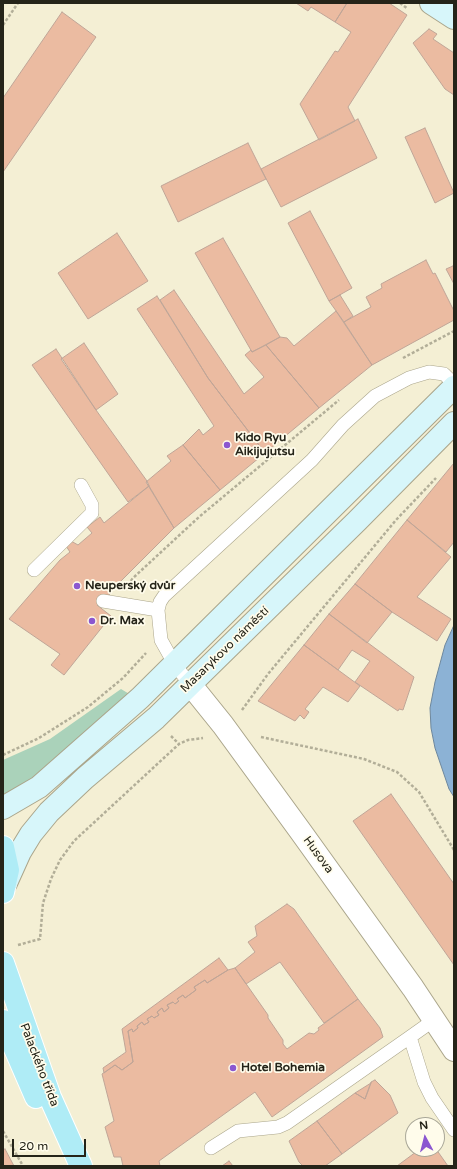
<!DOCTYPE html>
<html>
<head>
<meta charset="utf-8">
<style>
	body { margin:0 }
	#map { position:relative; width:457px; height:1169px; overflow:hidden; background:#f4efd4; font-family:"Varela Round",sans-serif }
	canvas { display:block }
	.frame { position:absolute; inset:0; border:4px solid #252419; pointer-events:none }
	.north { position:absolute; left:405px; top:1117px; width:40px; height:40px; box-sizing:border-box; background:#fffceb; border:1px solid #a8a697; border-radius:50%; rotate:353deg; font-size:11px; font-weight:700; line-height:16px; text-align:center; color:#252419 }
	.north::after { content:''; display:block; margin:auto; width:14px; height:18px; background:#8b57d0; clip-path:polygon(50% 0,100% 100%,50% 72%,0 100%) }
	.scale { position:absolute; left:12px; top:1139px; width:74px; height:18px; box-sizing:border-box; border:2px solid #252419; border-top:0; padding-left:5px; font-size:12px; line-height:14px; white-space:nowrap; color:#252419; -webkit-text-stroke:3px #fffceb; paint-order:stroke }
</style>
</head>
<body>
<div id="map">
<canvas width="457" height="1169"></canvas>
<div class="frame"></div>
<div class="north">N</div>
<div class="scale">20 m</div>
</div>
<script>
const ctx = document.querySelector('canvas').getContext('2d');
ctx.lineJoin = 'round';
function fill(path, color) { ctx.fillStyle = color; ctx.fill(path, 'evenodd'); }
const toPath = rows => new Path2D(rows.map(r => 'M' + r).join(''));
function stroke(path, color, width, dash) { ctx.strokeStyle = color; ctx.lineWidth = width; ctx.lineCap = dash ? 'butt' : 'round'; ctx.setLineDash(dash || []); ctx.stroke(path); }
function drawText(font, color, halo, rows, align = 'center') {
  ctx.font = font + ' "Varela Round",sans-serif'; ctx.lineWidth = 3.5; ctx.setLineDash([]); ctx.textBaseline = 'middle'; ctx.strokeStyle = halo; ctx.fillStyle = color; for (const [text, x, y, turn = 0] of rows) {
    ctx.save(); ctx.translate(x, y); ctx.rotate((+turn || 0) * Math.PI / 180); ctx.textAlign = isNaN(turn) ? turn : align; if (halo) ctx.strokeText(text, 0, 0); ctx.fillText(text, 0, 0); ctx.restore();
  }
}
fill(toPath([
	[121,689,131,695,19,791,3,797,3,760,50,739]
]), '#aad2ba');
const water = toPath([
	[454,625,454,797,449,789,435,748,431,728,430,708,435,682,445,645,454,625]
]);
fill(water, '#8cb2d5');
stroke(water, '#6d879d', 1);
const building = toPath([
	[296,3,347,3,335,22,311,7,308,11,296,3],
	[347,3,389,3,407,15,348,107,355,121,319,140,300,104,335,51,338,52,351,32,335,22,347,3],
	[62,12,96,37,3,172,3,98,62,12],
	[429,29,437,34,433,39,454,53,454,95,445,89,413,43,429,29],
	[358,119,377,158,281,207,261,169,358,119],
	[425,128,454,193,435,203,405,137,425,128],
	[248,143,266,179,178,222,161,186,248,143],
	[310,211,352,288,329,301,288,223,310,211],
	[117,233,148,281,88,319,58,273,117,233],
	[223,238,280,337,252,352,195,253,223,238],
	[426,260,433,274,435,273,454,311,454,320,372,365,344,322,371,307,366,297,382,288,381,284,426,260],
	[453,266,454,267,454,284,446,269,453,266],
	[174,290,244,394,264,377,245,355,251,350,252,352,266,345,319,408,265,453,208,378,160,300,174,290],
	[340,295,353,316,344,322,329,301,340,295],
	[157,296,208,378,265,453,220,490,183,445,199,429,203,435,214,426,137,309,157,296],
	[336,311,372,365,319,408,266,345,280,337,287,338,294,346,336,311],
	[84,343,118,394,96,410,61,359,84,343],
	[56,349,96,410,147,481,149,486,128,502,32,365,56,349],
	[183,445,220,490,174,528,146,482,171,461,167,456,183,445],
	[454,463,454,542,446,552,407,520,454,463],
	[149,486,174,528,110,592,111,593,97,605,111,616,64,675,51,665,60,654,9,619,60,560,70,552,66,546,71,541,78,545,92,533,87,527,100,517,104,523,149,486],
	[407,520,451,557,417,597,451,619,437,641,392,612,355,584,407,520],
	[355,584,392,612,367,643,329,614,355,584],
	[329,614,414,677,403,710,399,709,398,711,355,682,370,661,352,650,338,670,304,645,329,614],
	[304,645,360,686,348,702,323,687,305,709,309,712,304,719,300,715,295,721,258,701,304,645],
	[391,794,454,884,454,965,353,821,391,794],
	[287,904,294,909,358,999,324,1023,280,962,246,984,235,968,255,952,248,942,257,936,255,926,287,904],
	[219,958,228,970,207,983,205,980,194,987,196,990,185,998,183,995,177,999,179,1001,175,1004,173,1002,167,1005,169,1008,164,1012,162,1008,157,1012,159,1015,154,1018,152,1016,147,1019,149,1022,144,1025,142,1022,137,1026,138,1028,133,1032,132,1029,128,1031,133,1062,122,1070,115,1065,104,1073,103,1068,126,1052,122,1029,219,958],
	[235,968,268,1015,268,1018,283,1040,283,1044,287,1049,309,1033,314,1034,319,1030,318,1028,358,999,380,1028,383,1037,272,1117,255,1092,159,1161,160,1166,123,1166,121,1157,114,1157,105,1127,114,1121,102,1074,115,1065,122,1070,133,1062,128,1031,132,1029,133,1032,138,1028,137,1026,142,1022,144,1025,149,1022,147,1019,152,1016,154,1018,159,1015,157,1012,162,1008,164,1012,169,1008,167,1005,173,1002,175,1004,179,1001,177,999,183,995,185,998,196,990,194,987,205,980,207,983,228,970,235,968],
	[375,1080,390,1095,398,1113,342,1154,317,1121,355,1093,365,1099,371,1082,375,1080],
	[371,1083,365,1099,355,1093,371,1083],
	[317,1121,342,1154,325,1166,303,1166,299,1162,289,1141,317,1121],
	[5,1149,14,1166,3,1166,3,1150,5,1149],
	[420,1149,436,1149,448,1166,397,1166,420,1149],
	[229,1161,233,1166,222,1166,229,1161]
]);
fill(building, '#ebbba1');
stroke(building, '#bfa597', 1);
const service = toPath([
	[34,570,92,513,92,505,81,485],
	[103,601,158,610],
	[190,684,175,665,161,640,158,610,160,602,164,596,312,460,343,425,375,396,409,378,429,372,444,374,454,384],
	[410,1037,434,1020],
	[211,1148,238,1131,278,1127,287,1123,410,1037,424,1082,432,1098,454,1130]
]);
const minor = toPath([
	[190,684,223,725,301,832,413,988,454,1050]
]);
const secondary = toPath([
	[431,3,454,18],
	[3,808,39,787,140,698,454,387],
	[6,883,20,852,31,834,49,812,85,778,156,718,357,521,454,423]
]);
const primary = toPath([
	[3,847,8,870,3,892],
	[3,963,50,1097,81,1166],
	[3,1021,36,1097]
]);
stroke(service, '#aaa58b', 14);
stroke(minor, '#aaa58b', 24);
stroke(secondary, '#aaa58b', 24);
stroke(primary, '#fff', 24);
stroke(toPath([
	[400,3,408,9],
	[3,25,18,3],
	[403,358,454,331],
	[128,585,133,578,199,517,339,400],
	[242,710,268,674,396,520,436,478],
	[171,736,179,744],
	[261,737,364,759,397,772,419,792,454,850],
	[3,755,39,738,88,707,123,678,146,653],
	[18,945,40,939,43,903,51,879,60,860,74,841,179,744,188,740,203,738],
	[3,1131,23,1166]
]), '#b2ae98', 2.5, [3, 2]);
stroke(service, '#fff', 13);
stroke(minor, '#fff', 22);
stroke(secondary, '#d7f6fa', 22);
stroke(primary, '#afecf6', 22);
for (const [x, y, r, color] of [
	[227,445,4,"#8b57d0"],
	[77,586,4,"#8b57d0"],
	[92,621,4,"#8b57d0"],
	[233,1068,4,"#8b57d0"]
]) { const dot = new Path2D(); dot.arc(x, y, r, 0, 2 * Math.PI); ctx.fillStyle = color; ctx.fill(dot); stroke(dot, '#fffceb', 1.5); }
drawText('bold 12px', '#252419', '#fffceb', [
	["Kido Ryu",235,438],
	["Aikijujutsu",235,452],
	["Neuperský dvůr",85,586],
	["Dr. Max",100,621],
	["Hotel Bohemia",241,1068]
], 'left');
drawText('12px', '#252419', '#fffceb', [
	["Masarykovo náměstí",225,650,-44],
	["Husova",318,855,54],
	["Palackého třída",39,1065,69]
]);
</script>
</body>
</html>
